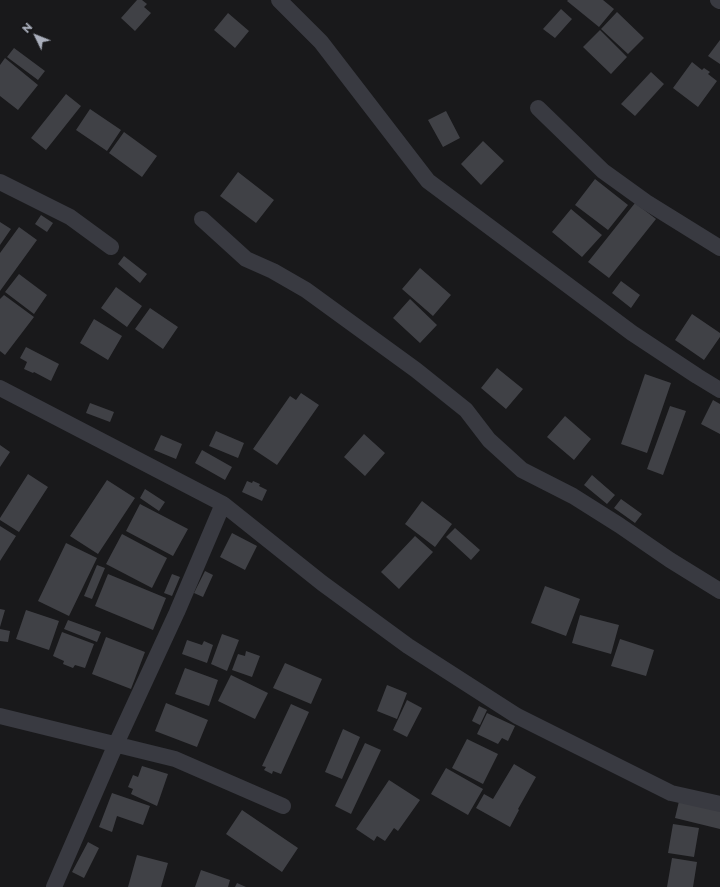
<!DOCTYPE html>
<html>
<head>
<meta charset="utf-8">
<style>
	body { margin:0 }
	#map { position:relative; width:720px; height:887px; overflow:hidden; background:#19191b; font-family:Montserrat,sans-serif }
	canvas { display:block }
	.north { position:absolute; left:16px; top:16px; width:40px; height:40px; -webkit-text-stroke:3px #141416; paint-order:stroke; rotate:313deg; font-size:11px; font-weight:700; line-height:16px; text-align:center; color:#aaafbc }
	.north::after { content:''; display:block; margin:auto; width:14px; height:18px; background:#aaafbc; clip-path:polygon(50% 0,100% 100%,50% 72%,0 100%) }
</style>
</head>
<body>
<div id="map">
<canvas width="720" height="887"></canvas>
<div class="north">N</div>
</div>
<script>
const ctx = document.querySelector('canvas').getContext('2d');
ctx.lineJoin = 'round';
function fill(path, color) { ctx.fillStyle = color; ctx.fill(path, 'evenodd'); }
const toPath = rows => new Path2D(rows.map(r => 'M' + r).join(''));
function stroke(path, color, width, dash) { ctx.strokeStyle = color; ctx.lineWidth = width; ctx.lineCap = dash ? 'butt' : 'round'; ctx.setLineDash(dash || []); ctx.stroke(path); }
fill(toPath([
	[137,0,142,0,147,4,144,7,151,13,135,31,121,18],
	[568,0,603,0,614,9,599,27,567,1],
	[561,9,572,19,555,38,543,29],
	[617,12,644,38,628,54,601,29],
	[228,13,249,31,235,48,214,30],
	[600,30,627,57,611,74,583,47],
	[720,40,720,64,708,56],
	[14,48,45,71,38,80,7,57],
	[5,58,38,85,18,110,0,96,0,65],
	[692,62,702,70,704,68,710,72,708,74,717,81,698,107,673,88],
	[651,72,664,84,635,116,621,104],
	[66,94,81,106,46,150,31,138],
	[90,109,121,130,107,151,76,130],
	[446,111,460,138,443,147,428,120],
	[124,132,157,156,142,177,109,153],
	[483,141,504,161,481,185,461,164],
	[238,172,274,200,256,223,220,196],
	[595,179,628,205,608,230,575,205],
	[635,203,656,219,609,278,588,262],
	[571,209,602,235,582,257,552,232],
	[41,215,53,223,47,232,35,224],
	[0,222,11,229,0,245],
	[19,227,37,240,0,291,0,253],
	[124,256,147,274,140,283,118,264],
	[420,268,451,295,433,316,402,289],
	[19,274,47,295,34,314,5,292],
	[621,281,640,295,631,308,612,293],
	[116,287,142,306,127,327,101,308],
	[4,295,34,317,5,355,0,351,0,299],
	[410,299,437,325,420,343,393,318],
	[150,308,178,327,163,349,135,329],
	[692,314,720,333,720,337,704,360,675,340],
	[94,319,122,336,108,360,80,343],
	[26,347,59,364,51,381,34,372,33,373,24,369,27,362,20,358],
	[497,368,523,389,506,409,481,388],
	[645,374,671,383,647,453,621,444],
	[301,393,319,405,277,465,253,449,290,396,296,400],
	[713,400,720,404,720,434,701,424],
	[90,403,114,412,110,422,86,413],
	[670,406,686,411,663,475,647,469],
	[565,416,591,439,574,460,547,437],
	[216,431,244,443,238,458,209,446],
	[364,434,385,453,365,476,344,457],
	[161,435,182,444,176,459,154,450],
	[0,445,10,452,0,467],
	[202,450,232,467,225,480,195,463],
	[28,474,48,487,19,532,0,520,0,518],
	[592,475,615,495,607,504,584,485],
	[107,480,135,498,98,554,70,536],
	[247,481,252,483,253,481,260,484,259,486,267,490,262,501,242,492],
	[145,489,165,502,159,511,140,498],
	[621,499,642,514,635,523,614,508],
	[422,501,452,524,435,547,405,524],
	[140,504,188,529,173,556,126,531],
	[0,526,16,536,0,561],
	[455,528,480,550,471,560,446,537],
	[232,533,257,546,245,570,220,557],
	[122,534,167,558,152,588,106,564],
	[415,536,433,552,399,589,381,572],
	[66,543,97,558,69,616,38,601],
	[97,565,105,568,92,599,84,596],
	[205,571,213,575,203,597,194,593],
	[108,574,166,598,153,630,95,606],
	[172,574,180,577,172,596,164,593],
	[545,586,580,599,566,636,531,623],
	[0,609,5,610,0,627],
	[26,610,59,621,49,650,16,639],
	[580,615,619,625,611,654,572,643],
	[68,620,101,632,97,642,64,629],
	[0,629,10,631,8,642,0,641],
	[62,632,94,644,85,668,75,665,73,668,63,664,64,661,53,656],
	[222,634,239,640,227,671,211,664],
	[106,637,145,652,131,689,92,674],
	[620,639,654,650,646,676,611,666],
	[187,640,202,645,204,641,213,645,207,663,182,654],
	[246,651,260,656,252,677,232,670,238,654,245,656],
	[285,663,322,679,311,704,273,688],
	[185,668,218,680,209,706,175,694],
	[231,675,268,693,255,719,218,701],
	[387,685,407,693,397,719,377,711],
	[407,700,422,708,407,737,393,730],
	[166,703,208,720,197,747,155,731],
	[291,704,309,712,281,774,273,771,272,774,264,770,266,767,262,766],
	[479,706,487,710,480,725,472,721],
	[487,713,515,726,508,741,502,738,498,744,477,734],
	[343,729,360,737,342,779,325,772],
	[467,739,498,754,483,784,452,768],
	[365,743,381,750,351,814,335,806],
	[514,764,536,777,518,809,519,810,510,827,476,808,484,794,493,799],
	[142,766,168,774,157,806,131,794,133,789,128,787,133,775,138,777],
	[446,768,483,789,468,815,431,794],
	[389,780,420,800,398,831,394,828,385,841,377,836,374,841,356,829],
	[112,793,150,806,143,825,117,816,112,832,99,827],
	[680,797,720,806,720,829,675,818],
	[242,810,298,848,282,872,226,834],
	[673,824,699,828,694,857,668,853],
	[88,842,99,848,84,878,72,872],
	[137,855,168,863,161,887,128,887],
	[672,858,697,862,693,887,667,887],
	[201,870,230,880,228,887,195,887],
	[237,883,246,887,235,887]
]), '#404146');
stroke(toPath([
	[279,0,321,42,428,181,632,333,697,376,720,390],
	[718,0,720,1],
	[538,108,603,171,646,202,720,248],
	[0,182,70,217,111,247],
	[202,219,246,259,273,271,306,290,416,370,466,410,489,440,522,470,573,496,619,525,670,560,720,591],
	[0,388,223,504,322,583,408,646,517,716,671,793,720,804],
	[0,716,175,759,283,806],
	[54,887,116,744,177,612,223,504]
]), '#393a41', 16);
</script>
</body>
</html>
